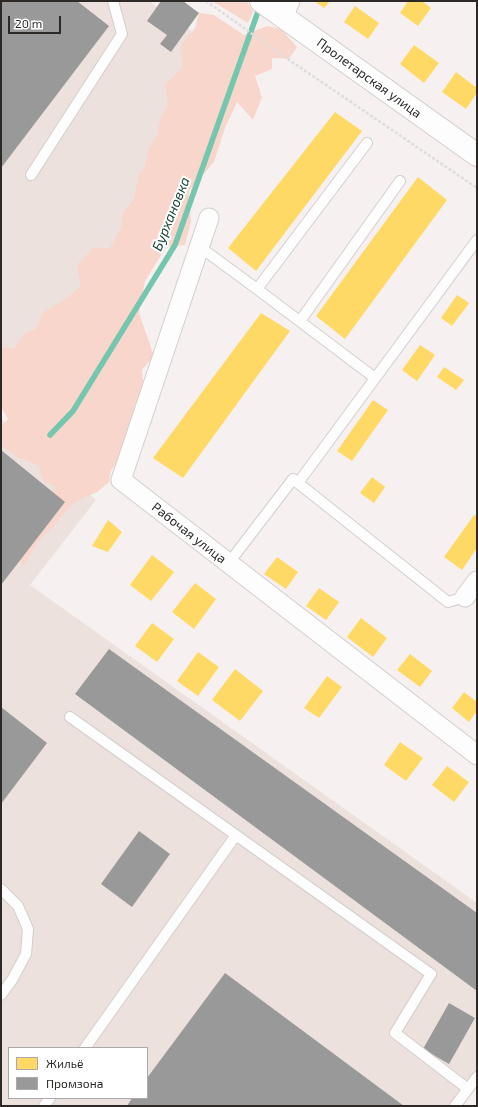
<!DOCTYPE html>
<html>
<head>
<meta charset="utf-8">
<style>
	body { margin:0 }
	#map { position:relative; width:478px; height:1107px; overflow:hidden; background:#f6f1f0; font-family:"Exo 2",sans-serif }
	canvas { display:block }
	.frame { position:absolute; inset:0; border:2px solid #2c2927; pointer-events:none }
	.legend { position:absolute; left:8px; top:1047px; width:140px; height:52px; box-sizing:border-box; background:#fff; border:1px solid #aba9a9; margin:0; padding:5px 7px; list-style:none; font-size:12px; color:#2c2927 }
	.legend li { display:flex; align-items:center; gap:8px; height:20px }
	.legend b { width:20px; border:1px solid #aba9a9 }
	.scale { position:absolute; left:8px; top:16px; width:53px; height:18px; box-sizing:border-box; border:2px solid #2c2927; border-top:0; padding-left:5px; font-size:12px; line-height:14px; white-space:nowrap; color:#2c2927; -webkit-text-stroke:3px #fff; paint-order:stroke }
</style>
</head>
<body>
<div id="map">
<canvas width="478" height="1107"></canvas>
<div class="frame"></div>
<ul class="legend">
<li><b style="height:11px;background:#ffd966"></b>Жильё</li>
<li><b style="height:11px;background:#999"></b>Промзона</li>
</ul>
<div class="scale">20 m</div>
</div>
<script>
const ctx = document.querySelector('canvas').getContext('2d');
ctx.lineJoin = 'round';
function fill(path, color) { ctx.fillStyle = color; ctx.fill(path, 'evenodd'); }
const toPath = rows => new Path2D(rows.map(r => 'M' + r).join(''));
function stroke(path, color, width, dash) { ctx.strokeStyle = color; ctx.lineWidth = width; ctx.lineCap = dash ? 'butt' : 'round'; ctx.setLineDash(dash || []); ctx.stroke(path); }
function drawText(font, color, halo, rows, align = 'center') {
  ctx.font = font + ' "Exo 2",sans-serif'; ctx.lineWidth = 4; ctx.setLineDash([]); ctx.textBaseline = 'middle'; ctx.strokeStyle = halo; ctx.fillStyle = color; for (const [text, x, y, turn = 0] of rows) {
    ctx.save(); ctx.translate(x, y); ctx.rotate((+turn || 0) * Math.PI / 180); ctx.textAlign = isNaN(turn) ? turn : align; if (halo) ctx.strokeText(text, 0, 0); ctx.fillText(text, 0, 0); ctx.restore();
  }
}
fill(toPath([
	[1,1,149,1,207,42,141,247,1,387],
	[1,419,96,500,30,585,477,903,477,1087,463,1106,1,1106],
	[9,1048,147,1048,147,1098,9,1098]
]), '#ede1dd');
fill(toPath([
	[212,1,247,1,253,12,248,23],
	[199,13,214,15,244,35,267,26,281,29,297,47,289,59,272,58,272,69,255,76,262,97,253,120,237,102,225,128,214,162,189,191,191,222,185,245,166,247,145,281,139,313,154,356,142,370,144,392,134,406,135,424,122,457,111,470,109,482,97,492,73,503,53,527,38,541,23,568,13,539,37,501,57,488,43,480,39,465,19,458,1,445,1,427,8,419,3,410,1,409,1,347,14,349,24,334,37,328,42,313,66,299,81,286,77,265,93,248,110,248,121,228,123,213,134,199,139,175,145,166,148,150,157,135,161,118,168,105,165,84,182,69,181,45,195,28]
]), '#f8d6cb');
fill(toPath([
	[314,1,330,1,324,8],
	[408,1,422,1,431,8,418,26,400,13],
	[355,6,379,23,368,39,344,22],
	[414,45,439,63,424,83,400,64],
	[456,72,477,88,477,93,466,109,442,92],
	[335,112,362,131,256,271,228,248],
	[418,177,447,200,345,339,316,316],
	[457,295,469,303,452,326,441,318],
	[261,313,290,331,183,478,153,458],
	[420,345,435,355,417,381,402,370],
	[444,367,464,380,456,390,437,377],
	[373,400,388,410,352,461,337,451],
	[372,477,385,487,374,503,360,493],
	[474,515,477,517,477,548,462,570,444,557],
	[108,520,122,532,108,552,92,546],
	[152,555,174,572,151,601,130,585],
	[277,557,298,572,286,589,264,574],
	[195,583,216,599,194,629,172,612],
	[319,588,339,602,326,620,306,606],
	[361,618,387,638,373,657,347,637],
	[152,623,174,639,157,662,135,646],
	[198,652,219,667,198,696,177,681],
	[410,654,432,671,420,687,397,670],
	[235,669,263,691,240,721,212,700],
	[327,676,342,687,319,718,304,708],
	[464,692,477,702,477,711,469,722,452,708],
	[400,742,423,758,406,781,384,765],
	[447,766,469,782,454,802,432,785]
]), '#ffd966');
fill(toPath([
	[1,1,77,1,109,26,1,168],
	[161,1,183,1,199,13,171,52,160,44,167,35,147,21],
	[1,450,65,502,1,585,2,516],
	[109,649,477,913,477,991,75,694],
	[1,707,47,743,1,804],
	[139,831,170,854,132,907,101,884],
	[225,973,404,1106,127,1106,132,1098,147,1098,147,1078],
	[449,1003,475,1018,449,1064,423,1049]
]), '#999');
stroke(toPath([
	[50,435,73,411,175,245,260,6]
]), '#74c7ae', 5.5);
const service = toPath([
	[31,175,122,34,113,1],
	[200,247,257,289,367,143],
	[257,289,375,378],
	[300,321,400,181],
	[298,483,477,240],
	[228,564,293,479,448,602,465,597],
	[70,717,431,974,395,1033,468,1089],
	[1,889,18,906,28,929,26,954,12,980,1,995],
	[85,1048,236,835],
	[44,1106,50,1098],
	[455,1106,477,1077]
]);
const minor = toPath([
	[283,17,290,1],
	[209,218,121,480,477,755],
	[465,597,477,581]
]);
const tertiary = toPath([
	[261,1,477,155]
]);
stroke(service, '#d2cecc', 12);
stroke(minor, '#d2cecc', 21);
stroke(tertiary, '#d2cecc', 24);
stroke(toPath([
	[206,1,279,53,477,188]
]), '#dedddc', 2.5, [3, 2]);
stroke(service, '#fefdfd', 10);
stroke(minor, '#fefdfd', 19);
stroke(tertiary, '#fefdfd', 22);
drawText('13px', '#2c2927', '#fff', [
	["Пролетарская улица",369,78,36],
	["Рабочая улица",189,533,38]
]);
drawText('italic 14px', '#144637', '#fff', [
	["Бурхановка",171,214,-68]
]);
</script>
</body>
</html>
